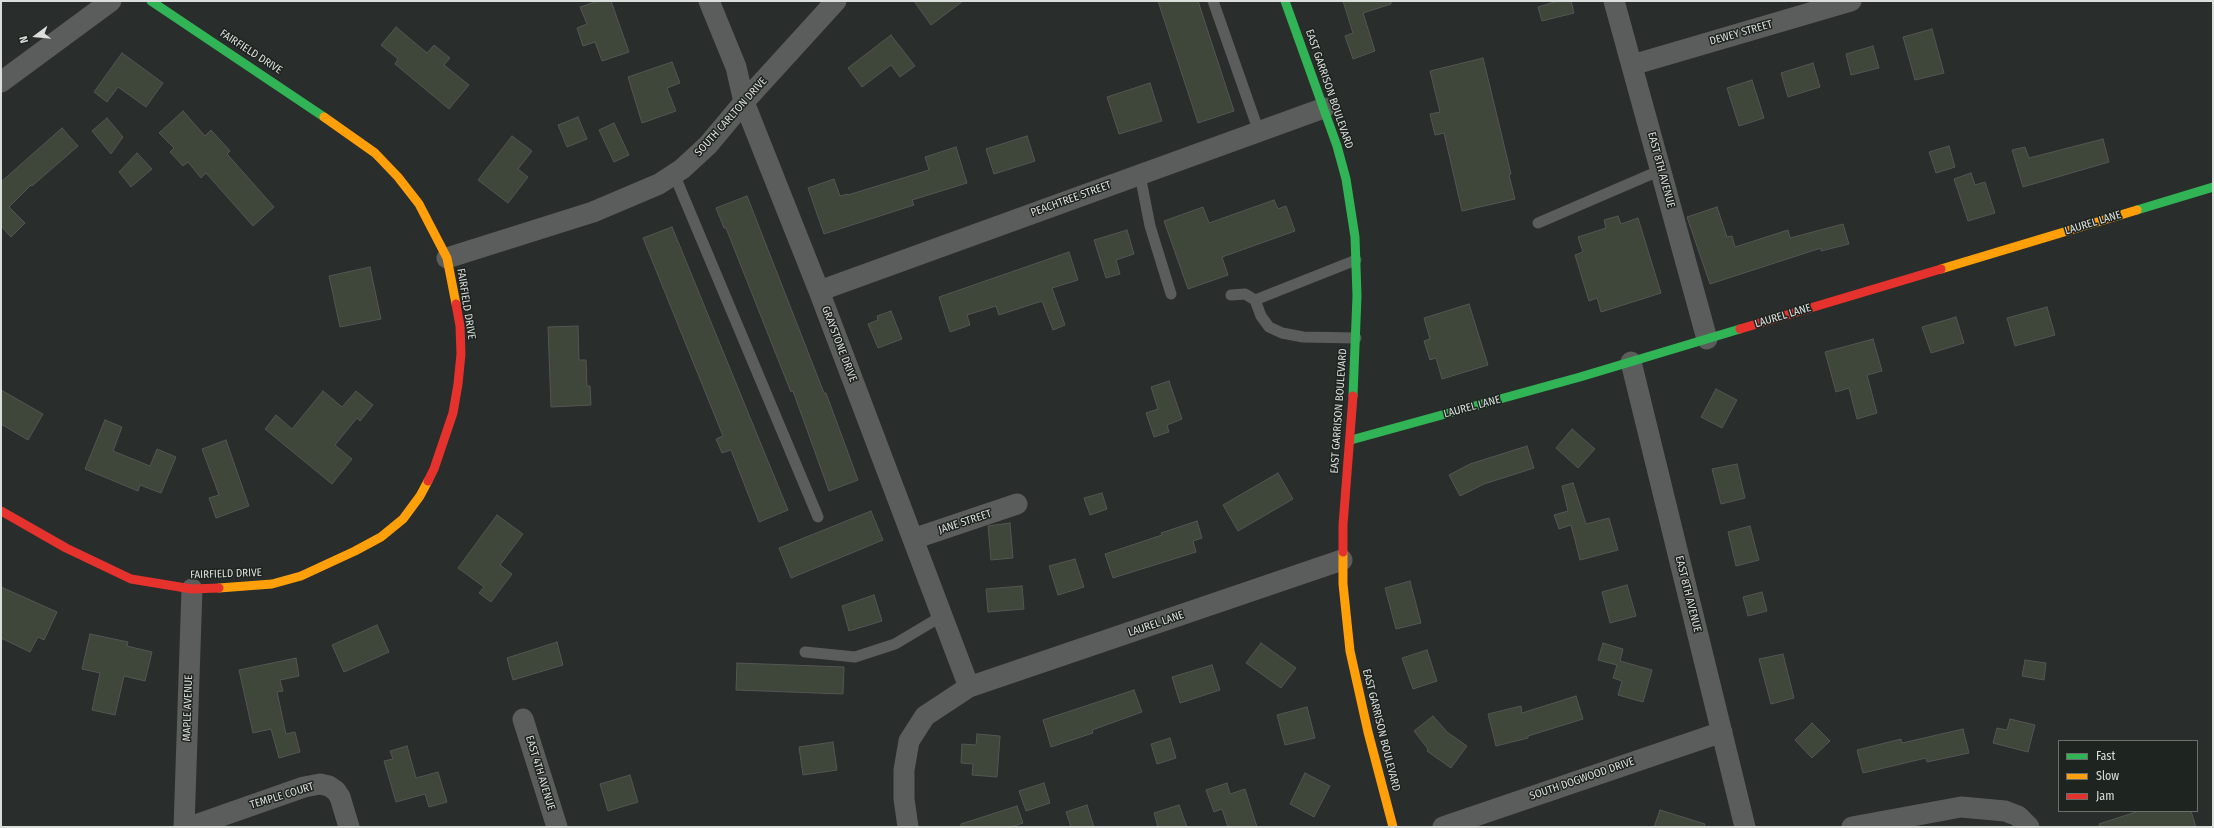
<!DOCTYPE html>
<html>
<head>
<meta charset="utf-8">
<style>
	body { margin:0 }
	#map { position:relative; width:2214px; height:828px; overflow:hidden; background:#292d2b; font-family:"Fira Sans Condensed",sans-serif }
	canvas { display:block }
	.frame { position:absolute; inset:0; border:2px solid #dbdfdc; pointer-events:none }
	.legend { position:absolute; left:2058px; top:740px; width:140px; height:72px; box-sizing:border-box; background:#1e2420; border:1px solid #6a6f6b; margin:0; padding:5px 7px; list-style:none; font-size:12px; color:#dbdfdc }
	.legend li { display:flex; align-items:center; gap:8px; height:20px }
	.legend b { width:20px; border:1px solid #6a6f6b }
	.north { position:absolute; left:16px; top:16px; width:40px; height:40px; -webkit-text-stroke:3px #1e2420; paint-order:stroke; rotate:254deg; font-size:11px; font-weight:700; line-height:16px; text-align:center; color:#dbdfdc }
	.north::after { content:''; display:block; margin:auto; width:14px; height:18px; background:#dbdfdc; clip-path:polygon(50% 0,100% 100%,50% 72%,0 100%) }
</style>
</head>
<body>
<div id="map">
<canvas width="2214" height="828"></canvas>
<div class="frame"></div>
<ul class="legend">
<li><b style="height:5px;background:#30b455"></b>Fast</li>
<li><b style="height:5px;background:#ff9f0a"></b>Slow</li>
<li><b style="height:5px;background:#e5322d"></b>Jam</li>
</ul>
<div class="north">N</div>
</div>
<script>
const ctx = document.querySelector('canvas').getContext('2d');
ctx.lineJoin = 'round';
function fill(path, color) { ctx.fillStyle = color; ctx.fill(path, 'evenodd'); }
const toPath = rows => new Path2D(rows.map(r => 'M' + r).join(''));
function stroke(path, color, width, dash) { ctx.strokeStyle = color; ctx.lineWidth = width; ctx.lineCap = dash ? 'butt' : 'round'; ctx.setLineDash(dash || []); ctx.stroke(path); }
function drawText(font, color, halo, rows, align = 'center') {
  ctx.font = font + ' "Fira Sans Condensed",sans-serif'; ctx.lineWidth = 3; ctx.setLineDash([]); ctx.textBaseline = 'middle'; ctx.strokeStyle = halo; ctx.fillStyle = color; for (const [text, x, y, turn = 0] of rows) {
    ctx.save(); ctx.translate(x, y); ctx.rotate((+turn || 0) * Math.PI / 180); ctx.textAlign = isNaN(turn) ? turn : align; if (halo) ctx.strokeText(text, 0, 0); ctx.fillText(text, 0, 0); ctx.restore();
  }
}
const building = toPath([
	[598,1,611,1,629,52,602,61,595,42,583,46,577,28,587,24,580,7,598,1],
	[914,1,963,1,931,25,914,1],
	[1158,1,1198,1,1234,111,1198,123,1158,1],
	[1343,1,1391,1,1391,4,1363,13,1375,51,1353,59,1345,36,1353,33,1343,1],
	[1558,1,1571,1,1574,13,1542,21,1538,7,1558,1],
	[396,27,427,53,434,45,450,58,444,65,469,85,449,109,395,64,398,59,381,45,396,27],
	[1932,29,1944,73,1915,80,1903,37,1932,29],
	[891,35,915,66,900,77,891,65,862,87,848,68,891,35],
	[1873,46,1879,68,1851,75,1846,54,1873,46],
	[122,53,163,83,146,107,118,87,107,102,94,92,122,53],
	[1483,58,1511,174,1509,175,1515,199,1462,211,1444,133,1435,135,1430,114,1440,112,1430,71,1483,58],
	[672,62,680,83,667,88,676,111,642,123,628,77,672,62],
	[1813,63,1820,87,1788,97,1781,73,1813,63],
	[1752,80,1764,118,1739,126,1727,88,1752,80],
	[1150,83,1162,121,1119,134,1107,97,1150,83],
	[183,111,205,136,211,130,230,151,227,154,274,207,253,226,206,173,201,178,188,162,183,166,170,152,174,148,159,133,183,111],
	[578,117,587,139,567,147,558,125,578,117],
	[107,118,123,137,111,154,92,131,107,118],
	[614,123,629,155,614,162,599,130,614,123],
	[62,128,78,146,32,186,31,185,9,207,25,223,11,237,1,226,1,182,62,128],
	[512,136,532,151,518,169,528,177,508,203,478,180,512,136],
	[1027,136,1035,161,994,174,986,149,1027,136],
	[2103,139,2109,162,2023,187,2012,150,2025,147,2029,158,2103,139],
	[1949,146,1955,167,1936,173,1929,152,1949,146],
	[956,147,967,183,912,200,914,205,824,234,808,188,834,179,840,196,848,194,848,195,929,170,925,157,956,147],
	[137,153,152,169,131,187,119,172,137,153],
	[1971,173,1975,185,1985,182,1995,213,1968,221,1954,179,1971,173],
	[747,196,824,393,826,393,858,480,829,491,793,391,791,392,726,228,724,228,716,208,747,196],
	[1274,200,1278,209,1286,206,1295,231,1222,257,1228,275,1188,289,1164,221,1203,207,1209,223,1274,200],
	[1717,207,1727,237,1732,236,1735,247,1788,230,1790,238,1843,224,1849,244,1821,251,1821,248,1710,284,1687,217,1717,207],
	[1618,216,1621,224,1638,218,1661,293,1601,312,1597,298,1589,301,1575,255,1583,252,1578,237,1606,228,1604,220,1618,216],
	[672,227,788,510,759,522,731,450,722,453,716,439,723,436,643,238,672,227],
	[1127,230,1134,254,1116,260,1120,274,1106,278,1094,240,1127,230],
	[1069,252,1078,280,1052,288,1065,325,1053,330,1042,301,999,315,996,306,967,315,970,325,950,332,939,297,1069,252],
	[370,267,381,319,340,327,329,276,370,267],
	[1469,304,1488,365,1442,379,1436,358,1430,360,1424,341,1430,339,1424,318,1469,304],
	[2047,307,2055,335,2015,346,2007,318,2047,307],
	[891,311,902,339,878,348,868,324,878,320,877,316,891,311],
	[1956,317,1964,343,1931,353,1922,327,1956,317],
	[578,326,579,360,586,360,587,386,590,386,591,405,551,407,548,327,578,326],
	[1873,339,1882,371,1867,375,1877,413,1857,419,1849,388,1836,392,1825,352,1873,339],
	[1169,381,1182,419,1167,425,1169,432,1154,437,1146,413,1158,409,1151,387,1169,381],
	[1716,389,1737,400,1722,428,1701,417,1716,389],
	[1,390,43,414,28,440,1,424,1,390],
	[323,391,342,407,356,391,373,405,360,421,357,418,335,445,352,459,332,484,265,429,276,415,292,429,323,391],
	[105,420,122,427,113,451,150,466,157,449,176,457,161,493,140,485,138,491,85,469,105,420],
	[1572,429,1595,449,1578,468,1556,448,1572,429],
	[226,440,249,506,216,518,209,498,219,495,202,449,226,440],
	[1527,446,1534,468,1484,484,1460,496,1449,475,1470,464,1527,446],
	[1737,464,1745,498,1721,504,1712,469,1737,464],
	[1278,473,1293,499,1238,531,1223,505,1278,473],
	[1573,483,1586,524,1609,518,1618,550,1580,560,1571,525,1559,529,1554,515,1568,511,1562,486,1573,483],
	[1102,493,1107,509,1090,515,1084,498,1102,493],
	[871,511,883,540,791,578,779,548,871,511],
	[497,515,523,534,500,565,512,574,491,602,479,593,484,587,458,568,497,515],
	[1197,521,1202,538,1193,541,1196,552,1113,578,1105,554,1162,535,1161,533,1197,521],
	[1010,523,1013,558,991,560,988,526,1010,523],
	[1750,526,1759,560,1736,566,1728,532,1750,526],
	[1075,559,1084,587,1058,595,1049,566,1075,559],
	[1410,581,1421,623,1396,629,1385,588,1410,581],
	[1627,585,1636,616,1610,623,1602,592,1627,585],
	[1022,586,1024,609,988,612,986,589,1022,586],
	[1,587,57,612,44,640,38,637,30,652,1,638,1,587],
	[1762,592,1767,611,1748,616,1743,597,1762,592],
	[874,595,882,621,849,631,842,606,874,595],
	[377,625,389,652,344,672,332,645,377,625],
	[90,634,128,642,127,646,152,652,145,681,124,676,115,715,92,710,100,673,82,669,90,634],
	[557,642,563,665,513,680,507,658,557,642],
	[1261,643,1296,668,1281,688,1246,663,1261,643],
	[1603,643,1623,649,1620,661,1652,670,1643,702,1618,695,1622,681,1613,678,1617,665,1598,660,1603,643],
	[1427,650,1437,681,1413,689,1402,658,1427,650],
	[1783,654,1794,698,1771,704,1759,659,1783,654],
	[296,658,299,676,280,680,283,691,277,692,286,734,295,732,300,752,279,758,271,729,253,733,239,670,296,658],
	[2025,660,2046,663,2044,680,2022,676,2025,660],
	[737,663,844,667,843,694,736,690,737,663],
	[1212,665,1220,690,1180,703,1172,677,1212,665],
	[1134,690,1142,712,1092,730,1093,733,1051,747,1043,720,1134,690],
	[1576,696,1583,719,1528,736,1528,738,1496,746,1488,714,1521,706,1522,713,1576,696],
	[1307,707,1315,738,1285,745,1277,715,1307,707],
	[1433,716,1447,732,1467,746,1451,768,1427,751,1428,749,1414,731,1433,716],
	[2010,719,2035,725,2028,752,1993,743,1997,728,2007,730,2010,719],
	[1812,723,1830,741,1812,758,1795,740,1812,723],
	[1963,729,1969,753,1927,762,1926,758,1863,773,1857,750,1901,739,1902,743,1963,729],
	[977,734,1000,736,997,777,972,775,973,764,961,763,962,744,976,745,977,734],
	[1170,738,1176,758,1157,764,1151,744,1170,738],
	[833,742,837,770,803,775,799,747,833,742],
	[407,746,416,778,438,772,447,802,429,807,425,794,396,802,384,761,393,759,390,751,407,746],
	[1305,773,1330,786,1314,817,1290,804,1305,773],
	[630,775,638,802,608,811,600,784,630,775],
	[1044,783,1050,803,1026,811,1019,791,1044,783],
	[1227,783,1230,794,1245,789,1257,827,1228,827,1222,809,1214,812,1206,790,1227,783],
	[1087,805,1094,827,1071,827,1066,812,1087,805],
	[1179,805,1187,827,1158,827,1154,813,1179,805],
	[1017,806,1023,823,1011,827,961,827,961,824,1017,806],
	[1660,810,1705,824,1704,827,1654,827,1660,810],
	[2139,811,2191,811,2196,827,2100,827,2099,824,2139,811]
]);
fill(building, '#3e473a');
stroke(building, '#545654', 1);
stroke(toPath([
	[1213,1,1259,132],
	[674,174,818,517],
	[1140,175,1150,226,1171,294],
	[1538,223,1661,170],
	[1231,295,1245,294,1255,300,1261,316,1269,327,1282,333,1303,337,1356,338],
	[1255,300,1356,260],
	[805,652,855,657,895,644,942,616]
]), '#5b5d5c', 11);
stroke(toPath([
	[709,1,736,67,744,102,819,291,969,687],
	[1614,1,1707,339],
	[1632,65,1851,1],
	[1,82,111,1],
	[447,258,593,212,659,184,682,169,708,145,744,102,836,1],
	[819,291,1324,108],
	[1631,362,1745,827],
	[913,539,1017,504],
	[523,719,557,827],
	[184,827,192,589],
	[190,827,304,787,320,784,329,786,336,791,340,797,349,827],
	[908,827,904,799,904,770,909,741,925,716,969,687,1342,560],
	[1443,827,1722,732],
	[1852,827,1961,807,2005,811,2018,816,2029,827]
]), '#5b5d5c', 21);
stroke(toPath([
	[151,1,324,117],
	[1285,1,1337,146,1346,179,1355,237,1357,296,1353,396],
	[2137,210,2213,187],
	[1351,440,1580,377,1740,329]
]), '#30b455', 9);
stroke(toPath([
	[324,117,375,153,398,177,419,204,447,258,456,304],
	[1941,269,2137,210],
	[1343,552,1343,584,1350,651,1368,732,1393,827],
	[219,588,272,584,301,576,355,551,381,537,403,519,420,496,428,481]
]), '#ff9f0a', 9);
stroke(toPath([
	[1740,329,1941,269],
	[428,481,434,469,453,413,458,384,461,354,460,326,456,304],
	[1,511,66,548,131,579,192,589,219,588],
	[1343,552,1343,525,1353,396]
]), '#e5322d', 9);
drawText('11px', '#dbdfdc', '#1e2420', [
	["DEWEY STREET",1741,33,-16],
	["FAIRFIELD DRIVE",251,52,33],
	["EAST GARRISON BOULEVARD",1329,89,71],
	["SOUTH CARLTON DRIVE",731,117,-48],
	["EAST 8TH AVENUE",1661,170,75],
	["PEACHTREE STREET",1071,199,-20],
	["LAUREL LANE",2093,223,-17],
	["FAIRFIELD DRIVE",466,304,81],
	["LAUREL LANE",1783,316,-17],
	["GRAYSTONE DRIVE",839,344,69],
	["LAUREL LANE",1472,407,-15],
	["EAST GARRISON BOULEVARD",1339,411,-86],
	["JANE STREET",965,522,-18],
	["FAIRFIELD DRIVE",226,574,-2],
	["EAST 8TH AVENUE",1688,594,76],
	["LAUREL LANE",1156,624,-19],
	["MAPLE AVENUE",188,708,-88],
	["EAST GARRISON BOULEVARD",1381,730,76],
	["EAST 4TH AVENUE",540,773,73],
	["SOUTH DOGWOOD DRIVE",1582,779,-19],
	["TEMPLE COURT",282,796,-17]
]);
</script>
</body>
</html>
